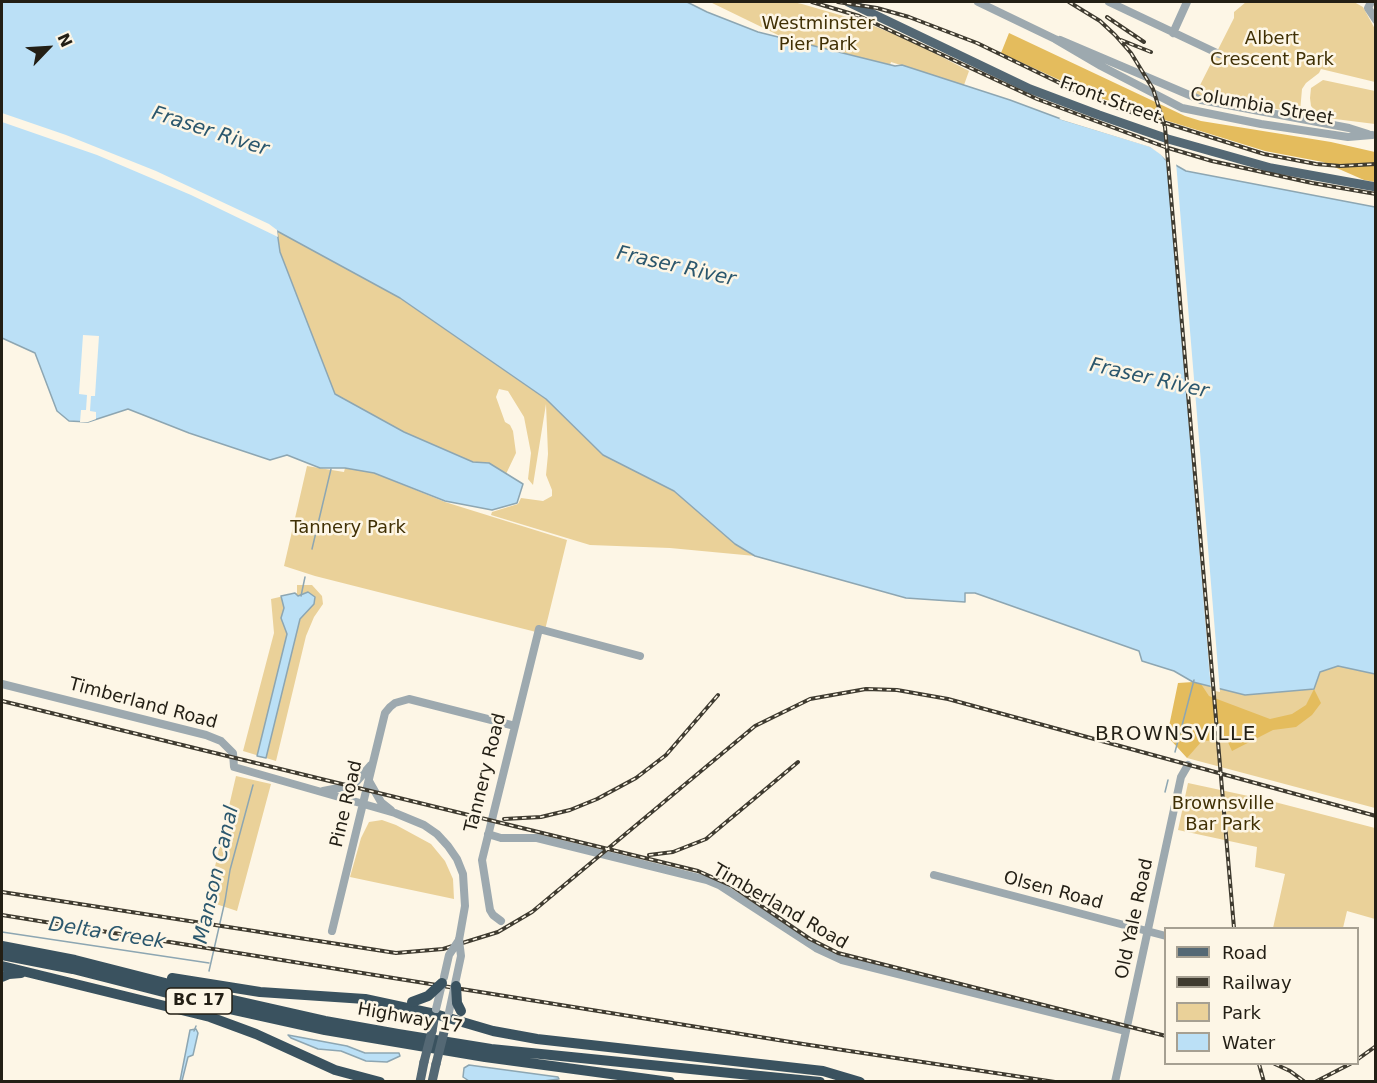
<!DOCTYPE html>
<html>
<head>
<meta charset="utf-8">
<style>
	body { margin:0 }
	#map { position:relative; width:1377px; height:1083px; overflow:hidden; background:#fdf6e6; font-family:"DejaVu Sans",sans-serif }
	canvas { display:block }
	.frame { position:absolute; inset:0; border:3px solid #231f15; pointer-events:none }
	.legend { position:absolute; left:1164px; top:927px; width:195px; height:138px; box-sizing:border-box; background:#fdf6e6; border:2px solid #a6a092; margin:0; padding:8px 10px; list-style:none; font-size:18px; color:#231f15 }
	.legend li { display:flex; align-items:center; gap:12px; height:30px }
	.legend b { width:30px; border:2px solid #a6a092 }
	.north { position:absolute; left:18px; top:18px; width:60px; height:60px; -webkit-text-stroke:4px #fdf6e6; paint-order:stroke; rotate:65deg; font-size:16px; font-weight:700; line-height:24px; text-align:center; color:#231f15 }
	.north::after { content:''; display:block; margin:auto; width:21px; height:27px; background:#231f15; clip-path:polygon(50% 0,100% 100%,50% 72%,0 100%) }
</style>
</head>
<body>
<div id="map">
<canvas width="1377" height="1083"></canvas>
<div class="frame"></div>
<ul class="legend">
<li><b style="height:8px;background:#546874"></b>Road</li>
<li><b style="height:8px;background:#3f3b30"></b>Railway</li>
<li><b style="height:16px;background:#ead199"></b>Park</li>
<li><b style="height:16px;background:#bbe0f6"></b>Water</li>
</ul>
<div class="north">N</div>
</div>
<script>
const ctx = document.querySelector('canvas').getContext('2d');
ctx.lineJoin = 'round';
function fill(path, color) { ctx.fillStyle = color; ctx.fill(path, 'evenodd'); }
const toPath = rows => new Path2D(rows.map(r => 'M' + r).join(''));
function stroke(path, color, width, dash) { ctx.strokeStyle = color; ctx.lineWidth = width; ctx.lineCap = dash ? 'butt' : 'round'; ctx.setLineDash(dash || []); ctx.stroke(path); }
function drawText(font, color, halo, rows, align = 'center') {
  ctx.font = font + ' "DejaVu Sans",sans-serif'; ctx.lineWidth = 5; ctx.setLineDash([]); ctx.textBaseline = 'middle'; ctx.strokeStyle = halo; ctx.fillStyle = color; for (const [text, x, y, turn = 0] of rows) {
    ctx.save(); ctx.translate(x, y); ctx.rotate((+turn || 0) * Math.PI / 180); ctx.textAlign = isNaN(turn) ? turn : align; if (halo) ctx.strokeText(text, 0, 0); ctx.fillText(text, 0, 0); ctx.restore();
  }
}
fill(toPath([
	[710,2,793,2,802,4,864,22,911,41,969,71,964,85,891,62,883,86],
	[1246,2,1354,2,1363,7,1375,29,1375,82,1321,69,1319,73,1306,83,1302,89,1300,112,1238,104,1195,95,1234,18,1234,12],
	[1323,80,1375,91,1375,124,1327,118,1318,114,1311,106,1310,98,1311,88],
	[277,230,400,298,546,399,603,455,674,491,735,544,755,556,670,548,590,545,491,515,492,512,518,504,521,498,543,501,552,496,552,490,546,475,548,454,546,404,533,485,528,479,531,453,524,417,508,391,499,389,496,397,505,422,510,425,513,431,516,453,506,474,489,463,473,462,404,432,335,394,280,252],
	[307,466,344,472,345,468,374,473,445,502,567,540,544,634,315,576,284,566],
	[297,585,312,585,322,596,323,604,314,617,306,636,276,761,243,751,274,633,271,599,297,593],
	[1338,666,1375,674,1375,808,1187,758,1201,684,1245,695,1314,689,1320,672],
	[236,776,271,784,237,911,207,901],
	[1188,783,1267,800,1375,828,1375,919,1347,911,1343,928,1273,928,1285,874,1255,867,1257,847,1178,830],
	[382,820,396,825,431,844,445,861,453,879,454,899,350,877,361,838,369,822]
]), '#ead199');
fill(toPath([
	[1009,33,1185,116,1201,121,1331,142,1375,152,1375,182,1364,180,1323,162,1265,151,1155,117,1092,95,1001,53],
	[1193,682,1201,684,1209,696,1270,719,1292,714,1306,705,1314,689,1321,703,1312,715,1296,727,1273,730,1232,751,1227,740,1202,741,1187,758,1167,736,1178,683]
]), '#e4bc5d');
const water = toPath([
	[2,2,687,2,707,12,758,32,895,66,902,65,1010,100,1061,119,1150,146,1160,152,1165,159,1186,171,1375,207,1375,674,1338,666,1320,672,1314,689,1245,695,1193,682,1174,671,1142,661,1139,651,975,593,965,593,965,602,906,598,755,556,735,544,674,491,603,455,546,399,400,298,277,231,280,252,335,394,404,432,473,462,489,463,523,484,517,503,492,510,445,501,374,473,345,468,320,468,287,455,270,460,189,433,128,409,88,422,69,421,57,411,35,353,2,338,2,2],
	[308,592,315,597,314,604,300,619,266,758,257,756,287,634,281,618,284,608,281,596,295,593,298,596,308,592],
	[196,1029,198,1033,193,1055,188,1057,182,1081,180,1081,190,1030,196,1029],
	[288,1035,347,1046,365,1053,399,1053,400,1056,387,1062,366,1061,341,1051,318,1049,291,1038,288,1035],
	[469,1065,558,1077,559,1079,536,1082,469,1081,463,1077,464,1068,469,1065]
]);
fill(water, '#bbe0f6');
stroke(water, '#8da6b2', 1.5);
fill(toPath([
	[2,113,66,135,156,171,269,224,277,230,278,237,191,195,97,155,2,122],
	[1063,116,1156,146,1162,150,1167,157,1176,162,1220,692,1211,690,1167,161,1160,154,1150,147,1059,119],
	[83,335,99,336,95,396,91,396,90,411,96,412,96,419,88,422,80,422,81,410,86,410,87,395,79,394]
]), '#fdf6e6');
stroke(toPath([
	[312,549,331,469],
	[301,596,305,577],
	[1175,752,1194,680],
	[1165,792,1168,780],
	[2,932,209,963],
	[209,971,225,901,230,870,253,785],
	[194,1031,196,1026]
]), '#8da6b2', 1.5);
stroke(toPath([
	[978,2,1055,39,1101,66,1182,108,1261,124,1348,137,1372,135],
	[1109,2,1219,54],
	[1371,2,1368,8,1376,20],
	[1173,33,1187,2],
	[1060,40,1201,100,1349,128,1368,134],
	[2,684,206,735,221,741,233,753,234,767,395,813,424,825,437,834,448,846,457,859,463,874,465,906,459,940],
	[369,781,381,802,391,810],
	[323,791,349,786,357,781,371,765],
	[488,834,501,838,537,838,707,880,719,885,816,948,842,960,1126,1031],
	[934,875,1166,936],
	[501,921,493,915,490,910,482,860,539,629,640,656],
	[332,931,385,713,390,707,395,703,409,699,515,726],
	[1115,1082,1181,777,1188,765]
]), '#9da9af', 8);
stroke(toPath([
	[848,2,1030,89,1099,115,1168,139,1271,168,1376,187],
	[432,1031,435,1014],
	[420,1082,424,1062],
	[432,1082,436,1064]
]), '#546874', 9);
stroke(toPath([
	[2,946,75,960,232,1000,325,1021,398,1034,491,1049,820,1082],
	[2,955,73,969,230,1009,325,1030,485,1057,670,1082],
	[2,966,210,1017,256,1034,335,1070,380,1082],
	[2,977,9,974,21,973],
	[172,978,260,992,365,999,435,1014,493,1031,537,1039,823,1071,860,1082]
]), '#3a525f', 10);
const rail = toPath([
	[812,2,859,16,1037,99,1165,147,1212,161,1312,183,1376,194],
	[838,2,877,8,909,17,977,43,1072,89,1115,107,1264,154,1316,164,1340,166,1376,164],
	[1069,2,1100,21,1115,35,1131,53,1153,89,1165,127,1234,928],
	[1107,17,1144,42],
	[1121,40,1151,52],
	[2,701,698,871,732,886,810,939,838,953,1166,1036],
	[504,819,541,817,570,810,597,799,636,778,666,755,718,695],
	[649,855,673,852,706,839,798,762],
	[2,892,396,953,443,949,498,932,532,912,755,726,810,699,866,689,897,690,948,699,1376,816],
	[2,915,803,1044,1055,1082],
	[1358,1059,1376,1046],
	[1259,1064,1264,1082],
	[1275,1064,1290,1071,1305,1082],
	[1315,1082,1350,1064]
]);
stroke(rail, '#3f3b30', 4);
stroke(rail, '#fdf6e6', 1.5, [4.5]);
stroke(toPath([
	[444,977,449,955,459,940],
	[436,1009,442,984],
	[449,1012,461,956,459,940]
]), '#9da9af', 8);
stroke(toPath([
	[424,1062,432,1031],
	[436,1064,444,1032]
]), '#546874', 9);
stroke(toPath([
	[456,986,457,1003,461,1011],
	[412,1002,428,996,442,983]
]), '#3a525f', 10);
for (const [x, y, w] of [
	[199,1001,66]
]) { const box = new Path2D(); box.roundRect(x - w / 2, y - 13, w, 26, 4.5); ctx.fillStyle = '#fdf6e6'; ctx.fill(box); stroke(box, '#231f15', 1.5); }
drawText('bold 16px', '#231f15', null, [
	["BC 17",199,1001]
]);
drawText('18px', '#403005', '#fdf6e6', [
	["Westminster",818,24],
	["Pier Park",818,45],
	["Albert",1272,39],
	["Crescent Park",1272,60],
	["Tannery Park",348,528],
	["Brownsville",1223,804],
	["Bar Park",1223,825]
]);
drawText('18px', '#231f15', '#fdf6e6', [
	["Front Street",1110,101,20],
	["Columbia Street",1262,107,10],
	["Timberland Road",143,704,15],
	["Tannery Road",486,773,-76],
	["Pine Road",347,804,-77],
	["Olsen Road",1053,891,15],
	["Timberland Road",780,907,30],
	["Old Yale Road",1135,919,-78],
	["Highway 17",410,1019,10]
]);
drawText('italic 20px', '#2b576d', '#fdf6e6', [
	["Fraser River",210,132,18],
	["Fraser River",676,267,13],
	["Fraser River",1149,379,13],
	["Manson Canal",217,875,-77],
	["Delta Creek",107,934,9]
]);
ctx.letterSpacing = '1.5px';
drawText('20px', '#231f15', '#fdf6e6', [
	["BROWNSVILLE",1176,735]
]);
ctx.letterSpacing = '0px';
</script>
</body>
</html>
